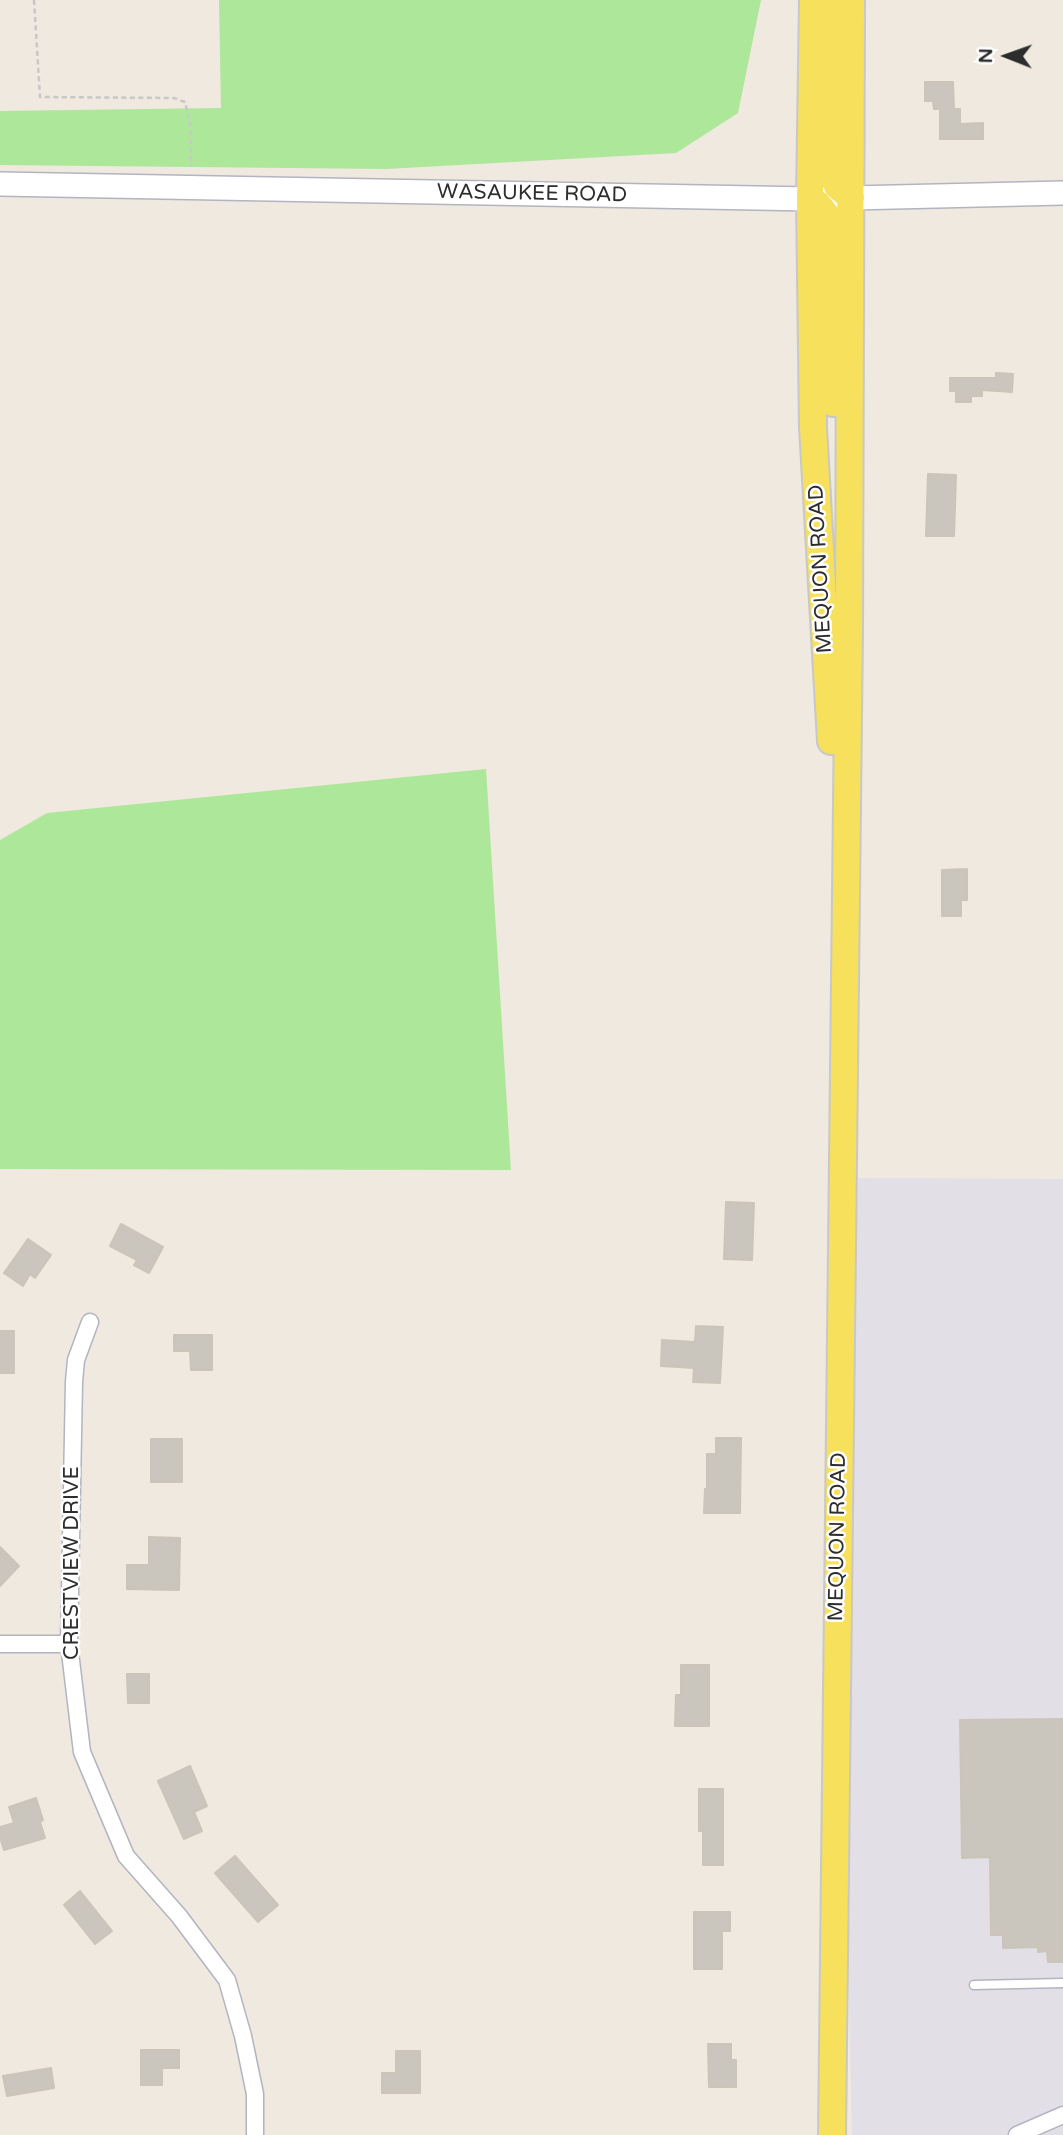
<!DOCTYPE html>
<html>
<head>
<meta charset="utf-8">
<style>
	body { margin:0 }
	#map { position:relative; width:1063px; height:2135px; overflow:hidden; background:#efe9df; font-family:"Varela Round",sans-serif }
	canvas { display:block }
	.north { position:absolute; left:972px; top:21px; width:70px; height:70px; -webkit-text-stroke:5px #fff; paint-order:stroke; rotate:271deg; font-size:19px; font-weight:700; line-height:28px; text-align:center; color:#2d2d2d }
	.north::after { content:''; display:block; margin:auto; width:24px; height:32px; background:#2d2d2d; clip-path:polygon(50% 0,100% 100%,50% 72%,0 100%) }
</style>
</head>
<body>
<div id="map">
<canvas width="1063" height="2135"></canvas>
<div class="north">N</div>
</div>
<script>
const ctx = document.querySelector('canvas').getContext('2d');
ctx.lineJoin = 'round';
function fill(path, color) { ctx.fillStyle = color; ctx.fill(path, 'evenodd'); }
const toPath = rows => new Path2D(rows.map(r => 'M' + r).join(''));
function stroke(path, color, width, dash) { ctx.strokeStyle = color; ctx.lineWidth = width; ctx.lineCap = dash ? 'butt' : 'round'; ctx.setLineDash(dash || []); ctx.stroke(path); }
function drawText(font, color, halo, rows, align = 'center') {
  ctx.font = font + ' "Varela Round",sans-serif'; ctx.lineWidth = 5; ctx.setLineDash([]); ctx.textBaseline = 'middle'; ctx.strokeStyle = halo; ctx.fillStyle = color; for (const [text, x, y, turn = 0] of rows) {
    ctx.save(); ctx.translate(x, y); ctx.rotate((+turn || 0) * Math.PI / 180); ctx.textAlign = isNaN(turn) ? turn : align; if (halo) ctx.strokeText(text, 0, 0); ctx.fillText(text, 0, 0); ctx.restore();
  }
}
fill(toPath([
	[856,1178,1063,1179,1063,2135,852,2135,847,1898]
]), '#e2dfe7');
fill(toPath([
	[219,0,761,0,738,113,676,153,386,169,0,165,0,111,221,108],
	[486,769,511,1170,0,1169,0,840,47,813]
]), '#ade79a');
const building = toPath([
	[925,82,953,82,954,109,960,109,960,124,983,123,983,139,940,139,940,109,934,109,933,101,925,101,925,82],
	[996,373,1013,374,1012,392,982,390,982,396,971,396,971,402,956,402,956,391,950,391,950,378,996,378,996,373],
	[928,474,956,475,954,536,926,536,928,474],
	[967,869,967,900,961,900,961,916,942,916,942,870,967,869],
	[726,1202,754,1203,752,1260,724,1259,726,1202],
	[121,1224,163,1247,149,1273,134,1265,137,1260,110,1246,121,1224],
	[28,1239,51,1255,35,1278,30,1274,23,1286,4,1273,28,1239],
	[696,1326,723,1327,720,1383,693,1382,694,1368,661,1366,662,1340,695,1342,696,1326],
	[0,1331,14,1331,14,1373,0,1373,0,1331],
	[174,1335,212,1335,212,1370,191,1370,190,1351,174,1351,174,1335],
	[716,1438,741,1438,740,1513,704,1513,705,1489,707,1489,707,1454,716,1454,716,1438],
	[151,1439,182,1439,182,1482,151,1482,151,1439],
	[149,1537,180,1538,179,1590,127,1589,127,1565,149,1565,149,1537],
	[0,1547,19,1566,0,1586,0,1547],
	[681,1665,709,1665,709,1726,675,1726,676,1695,681,1695,681,1665],
	[127,1674,149,1674,149,1703,128,1703,127,1674],
	[1063,1719,1063,1962,1048,1962,1047,1951,1038,1952,1038,1947,1003,1948,1003,1935,991,1935,990,1857,962,1858,960,1720,1063,1719],
	[190,1766,207,1806,194,1812,202,1831,184,1839,158,1781,190,1766],
	[699,1789,723,1789,723,1865,703,1865,703,1831,699,1831,699,1789],
	[36,1798,43,1820,40,1822,45,1838,4,1850,0,1837,0,1827,14,1823,9,1807,36,1798],
	[235,1856,278,1905,258,1922,215,1873,235,1856],
	[80,1891,112,1931,95,1944,64,1905,80,1891],
	[694,1912,730,1912,730,1931,722,1931,722,1969,694,1969,694,1912],
	[708,2044,731,2044,731,2060,736,2060,736,2087,709,2087,708,2044],
	[141,2050,179,2050,179,2068,162,2068,162,2085,141,2085,141,2050],
	[396,2051,420,2051,420,2093,382,2093,382,2073,396,2073,396,2051],
	[51,2068,54,2088,7,2096,3,2076,51,2068]
]);
fill(building, '#cac6be');
stroke(building, '#cac5b8', 2);
const lane = toPath([
	[974,1985,1063,1983]
]);
const street = toPath([
	[90,1322,76,1360,74,1382,69,1644,82,1752,126,1856,179,1916,227,1980,243,2036,255,2094,255,2135],
	[0,1644,69,1644],
	[1017,2135,1063,2115]
]);
const secondary = toPath([
	[0,184,810,199,1063,193]
]);
const primary = toPath([
	[813,0,810,199,813,427,831,741],
	[831,0,830,161,837,186,851,198],
	[810,199,818,204,826,214,830,233,833,403],
	[832,2135,849,628,851,0]
]);
stroke(lane, '#b3b4c1', 11);
stroke(street, '#b3b4c1', 19);
stroke(secondary, '#b3b4c1', 26);
stroke(primary, '#c8c8c8', 30);
stroke(toPath([
	[34,0,40,97,174,98,185,102,191,128,191,167]
]), '#c8c8c8', 2.5, [5, 3.5]);
stroke(lane, '#fff', 8);
stroke(street, '#fff', 16);
stroke(secondary, '#fff', 23);
stroke(primary, '#f6e05c', 26);
drawText('21px', '#2d2d2d', '#fff', [
	["WASAUKEE ROAD",532,194,1],
	["MEQUON ROAD",821,569,-93],
	["MEQUON ROAD",838,1537,-89],
	["CRESTVIEW DRIVE",72,1563,-90]
]);
</script>
</body>
</html>
